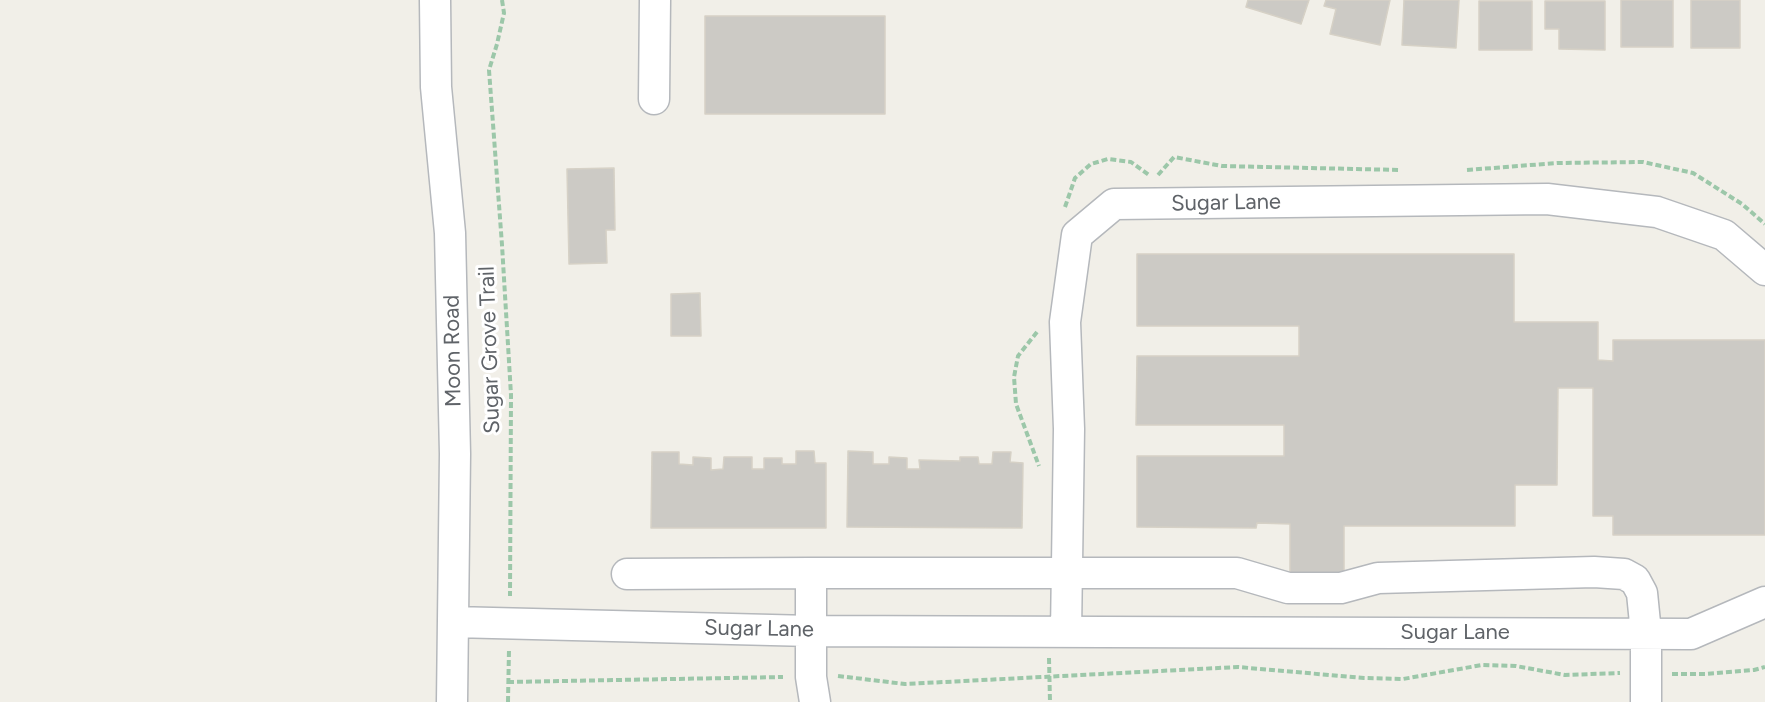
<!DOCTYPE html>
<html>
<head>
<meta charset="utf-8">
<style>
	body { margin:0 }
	canvas { display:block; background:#f1efe8 }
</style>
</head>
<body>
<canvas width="1765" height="702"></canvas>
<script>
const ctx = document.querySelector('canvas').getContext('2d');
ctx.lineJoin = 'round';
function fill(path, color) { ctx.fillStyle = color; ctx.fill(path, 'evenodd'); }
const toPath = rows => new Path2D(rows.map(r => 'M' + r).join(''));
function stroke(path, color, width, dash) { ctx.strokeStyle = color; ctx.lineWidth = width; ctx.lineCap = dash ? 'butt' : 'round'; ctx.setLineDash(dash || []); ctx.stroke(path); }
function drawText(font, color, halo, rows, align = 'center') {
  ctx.font = font + ' Figtree,sans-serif'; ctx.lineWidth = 6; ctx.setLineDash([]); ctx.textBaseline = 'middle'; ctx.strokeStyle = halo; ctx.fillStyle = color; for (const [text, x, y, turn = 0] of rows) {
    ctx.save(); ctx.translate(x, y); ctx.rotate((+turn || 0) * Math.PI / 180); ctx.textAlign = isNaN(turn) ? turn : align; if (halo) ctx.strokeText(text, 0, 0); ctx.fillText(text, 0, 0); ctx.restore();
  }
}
const building = toPath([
	[1248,0,1309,0,1301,24,1246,7,1248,0],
	[1326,0,1390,0,1380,45,1330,34,1336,9,1324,6,1326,0],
	[1404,0,1459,0,1456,48,1402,45,1404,0],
	[1621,0,1673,0,1673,47,1621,47,1621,0],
	[1691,0,1740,0,1740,48,1691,48,1691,0],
	[1479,1,1532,1,1532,50,1479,50,1479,1],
	[1545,1,1605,1,1605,50,1559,49,1559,29,1545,29,1545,1],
	[705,16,885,16,885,114,705,114,705,16],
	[614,168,615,230,606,230,607,263,569,264,567,169,614,168],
	[1137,254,1514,254,1514,322,1598,322,1598,360,1613,361,1613,340,1765,340,1765,535,1613,535,1613,516,1593,516,1593,388,1558,388,1557,485,1515,485,1515,526,1344,526,1344,578,1290,578,1290,524,1257,523,1256,528,1137,527,1137,456,1284,456,1284,425,1136,425,1137,356,1299,356,1299,326,1137,326,1137,254],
	[700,293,701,336,671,336,671,294,700,293],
	[796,451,814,451,815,463,826,463,826,528,651,528,652,452,679,452,679,464,693,465,693,457,711,458,711,470,723,469,724,457,752,457,752,469,764,469,764,458,782,458,782,464,796,464,796,451],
	[848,451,873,452,873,464,889,464,889,457,907,458,907,469,920,469,919,460,960,461,960,457,978,457,979,464,992,464,993,452,1011,452,1010,462,1023,463,1022,528,847,527,848,451]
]);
fill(building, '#cccac5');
stroke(building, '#d6d1c6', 1.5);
const minor = toPath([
	[435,0,436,87,450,233,455,454,452,702],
	[654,99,655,0],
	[627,574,811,573],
	[453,622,811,631,1691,634,1765,602],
	[1066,632,1069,429,1065,322,1077,235,1114,204,1547,199,1657,212,1724,235,1765,270],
	[815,702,811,677,811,573,1237,573,1288,588,1341,588,1378,578,1594,572,1624,574,1635,580,1642,593,1646,633,1646,702]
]);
stroke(minor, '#b5b8bc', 33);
stroke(toPath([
	[502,0,504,13,497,44,489,70,502,245,511,395,510,596],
	[1467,170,1557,163,1643,162,1693,173,1742,204,1765,224],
	[1158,175,1174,157,1222,166,1400,170],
	[1065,207,1075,178,1091,164,1108,159,1131,162,1149,175],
	[1037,332,1018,356,1014,377,1016,404,1039,466],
	[1049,658,1050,702],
	[1672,674,1706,674,1754,670,1765,667],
	[838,676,905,684,1238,667,1364,678,1403,679,1482,665,1516,666,1565,675,1620,673],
	[508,682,783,677],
	[508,702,509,649]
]), '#9cc7a9', 4, [6, 3]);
stroke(minor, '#fff', 30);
drawText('22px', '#5f6368', '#fff', [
	["Sugar Lane",1226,203,-1],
	["Sugar Grove Trail",490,350,-92],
	["Moon Road",453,351,-91],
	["Sugar Lane",759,629,1],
	["Sugar Lane",1455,633]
]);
</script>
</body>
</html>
